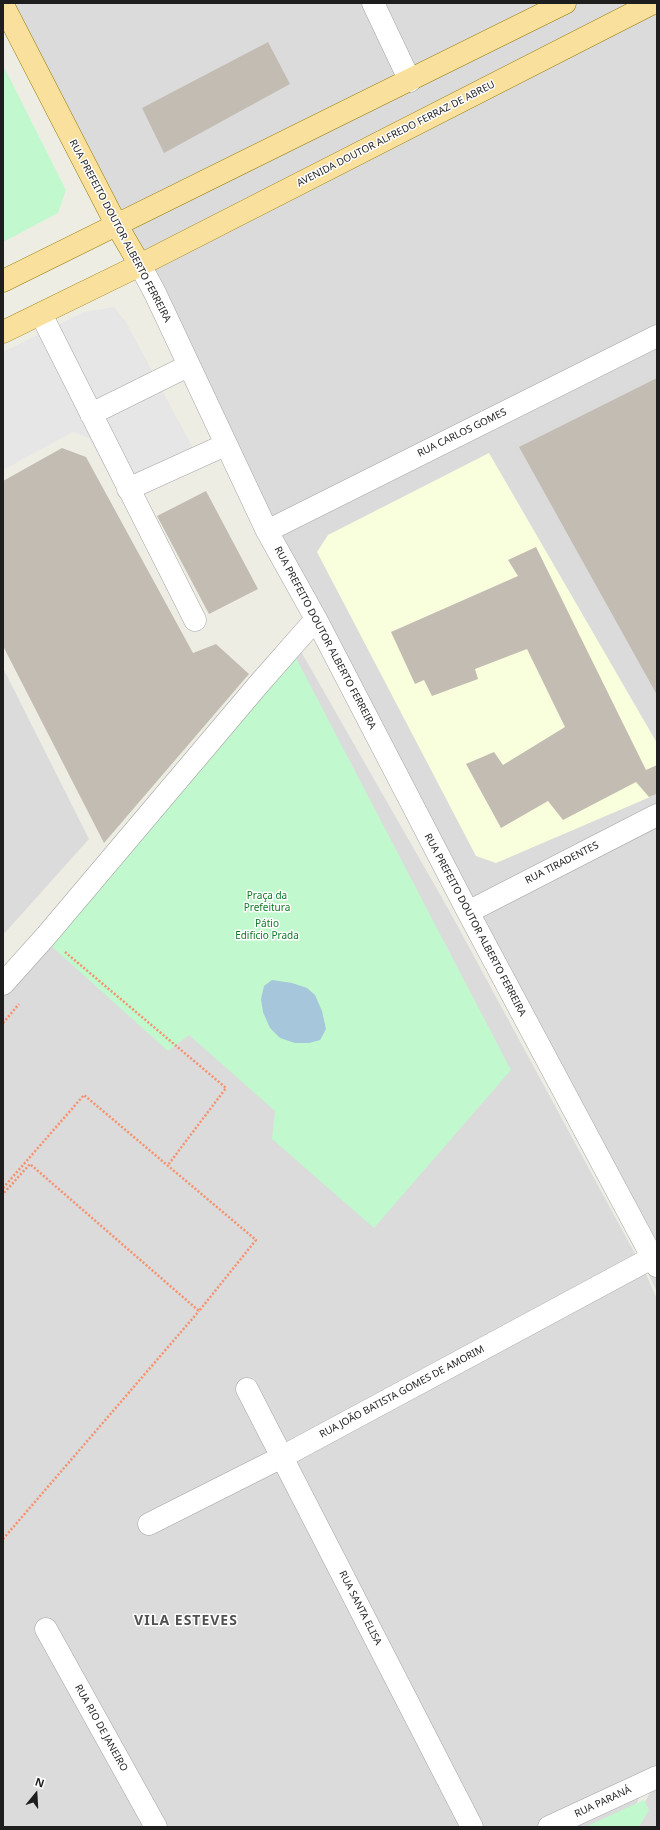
<!DOCTYPE html>
<html>
<head>
<meta charset="utf-8">
<style>
	body { margin:0 }
	#map { position:relative; width:660px; height:1830px; overflow:hidden; background:#eeede4; font-family:"Noto Sans",sans-serif }
	canvas { display:block }
	.frame { position:absolute; inset:0; border:4px solid #1e1e1e; pointer-events:none }
	.north { position:absolute; left:16px; top:1774px; width:40px; height:40px; -webkit-text-stroke:3px #fff; paint-order:stroke; rotate:18deg; font-size:11px; font-weight:700; line-height:16px; text-align:center; color:#1e1e1e }
	.north::after { content:''; display:block; margin:auto; width:14px; height:18px; background:#1e1e1e; clip-path:polygon(50% 0,100% 100%,50% 72%,0 100%) }
</style>
</head>
<body>
<div id="map">
<canvas width="660" height="1830"></canvas>
<div class="frame"></div>
<div class="north">N</div>
</div>
<script>
const ctx = document.querySelector('canvas').getContext('2d');
ctx.lineJoin = 'round';
function fill(path, color) { ctx.fillStyle = color; ctx.fill(path, 'evenodd'); }
const toPath = rows => new Path2D(rows.map(r => 'M' + r).join(''));
function stroke(path, color, width, dash) { ctx.strokeStyle = color; ctx.lineWidth = width; ctx.lineCap = dash ? 'butt' : 'round'; ctx.setLineDash(dash || []); ctx.stroke(path); }
function drawText(font, color, halo, rows, align = 'center') {
  ctx.font = font + ' "Noto Sans",sans-serif'; ctx.lineWidth = 3; ctx.setLineDash([]); ctx.textBaseline = 'middle'; ctx.strokeStyle = halo; ctx.fillStyle = color; for (const [text, x, y, turn = 0] of rows) {
    ctx.save(); ctx.translate(x, y); ctx.rotate((+turn || 0) * Math.PI / 180); ctx.textAlign = isNaN(turn) ? turn : align; if (halo) ctx.strokeText(text, 0, 0); ctx.fillText(text, 0, 0); ctx.restore();
  }
}
fill(toPath([
	[12,3,657,3,657,1292,595,1164],
	[299,648,450,912,646,1274,657,1299,657,1764,624,1827,3,1827,3,987],
	[3,668,89,839,3,935],
	[657,1779,657,1827,632,1827]
]), '#dcdbdb');
fill(toPath([
	[489,453,657,743,657,794,496,863,476,856,317,552,328,535]
]), '#f9fedd');
fill(toPath([
	[3,65,66,190,58,213,3,242],
	[295,656,511,1070,374,1228,272,1139,275,1111,189,1035,168,1051,49,944],
	[644,1800,649,1810,639,1827,585,1827]
]), '#c1f8ce');
fill(toPath([
	[114,307,126,322,203,467,124,504,89,438,73,432,3,470,3,352,84,312]
]), '#e6e6e6');
fill(toPath([
	[272,980,292,983,307,988,315,995,322,1011,326,1029,320,1040,309,1043,295,1043,280,1038,270,1028,263,1012,261,999,264,986]
]), '#a5c6db');
fill(toPath([
	[268,42,290,84,164,153,142,108],
	[657,378,657,695,519,447],
	[62,448,86,457,193,653,216,644,249,674,104,843,3,646,3,481],
	[206,491,258,589,209,614,157,516],
	[536,547,646,770,657,765,657,794,649,797,636,782,563,820,548,801,501,828,466,764,494,752,503,765,565,727,527,649,475,669,478,679,432,696,424,680,415,684,391,632,518,576,508,560]
]), '#c3bcb3');
const minor = toPath([
	[373,3,410,81],
	[140,265,155,293,267,531,316,619,468,912,657,1266],
	[41,314,195,620],
	[91,414,188,366],
	[128,489,225,445],
	[267,531,657,336],
	[468,912,657,815],
	[3,984,46,936,258,685,316,619],
	[247,1389,472,1827],
	[149,1524,282,1457,657,1255],
	[46,1629,156,1827],
	[549,1827,657,1777]
]);
const major = toPath([
	[3,5,116,224,140,265],
	[3,281,565,3],
	[3,332,140,265,653,3]
]);
stroke(minor, '#a5a5a5', 23);
stroke(major, '#947b03', 23);
stroke(toPath([
	[65,952,226,1088,168,1165],
	[3,1023,19,1004],
	[3,1188,84,1095,256,1240,199,1311,30,1164,3,1194],
	[3,1539,199,1311]
]), '#f7906c', 2.5, [2, 2]);
stroke(minor, '#fff', 22);
stroke(major, '#fae09d', 22);
drawText('10px', '#1e1e1e', '#fff', [
	["AVENIDA DOUTOR ALFREDO FERRAZ DE ABREU",396,134,-27],
	["RUA PREFEITO DOUTOR ALBERTO FERREIRA",120,231,62],
	["RUA CARLOS GOMES",462,433,-26],
	["RUA PREFEITO DOUTOR ALBERTO FERREIRA",325,638,62],
	["RUA TIRADENTES",562,863,-27],
	["RUA PREFEITO DOUTOR ALBERTO FERREIRA",475,925,62],
	["RUA JOÃO BATISTA GOMES DE AMORIM",402,1392,-28],
	["RUA SANTA ELISA",360,1608,63],
	["RUA RIO DE JANEIRO",101,1728,61],
	["RUA PARANÁ",603,1802,-25]
]);
drawText('10px', '#0e7a27', '#fff', [
	["Praça da",267,896],
	["Prefeitura",267,908],
	["Pátio",267,924],
	["Edificio Prada",267,936]
]);
ctx.letterSpacing = '1px';
drawText('bold 14px', '#515151', '#fff', [
	["VILA ESTEVES",186,1621]
]);
ctx.letterSpacing = '0px';
</script>
</body>
</html>
